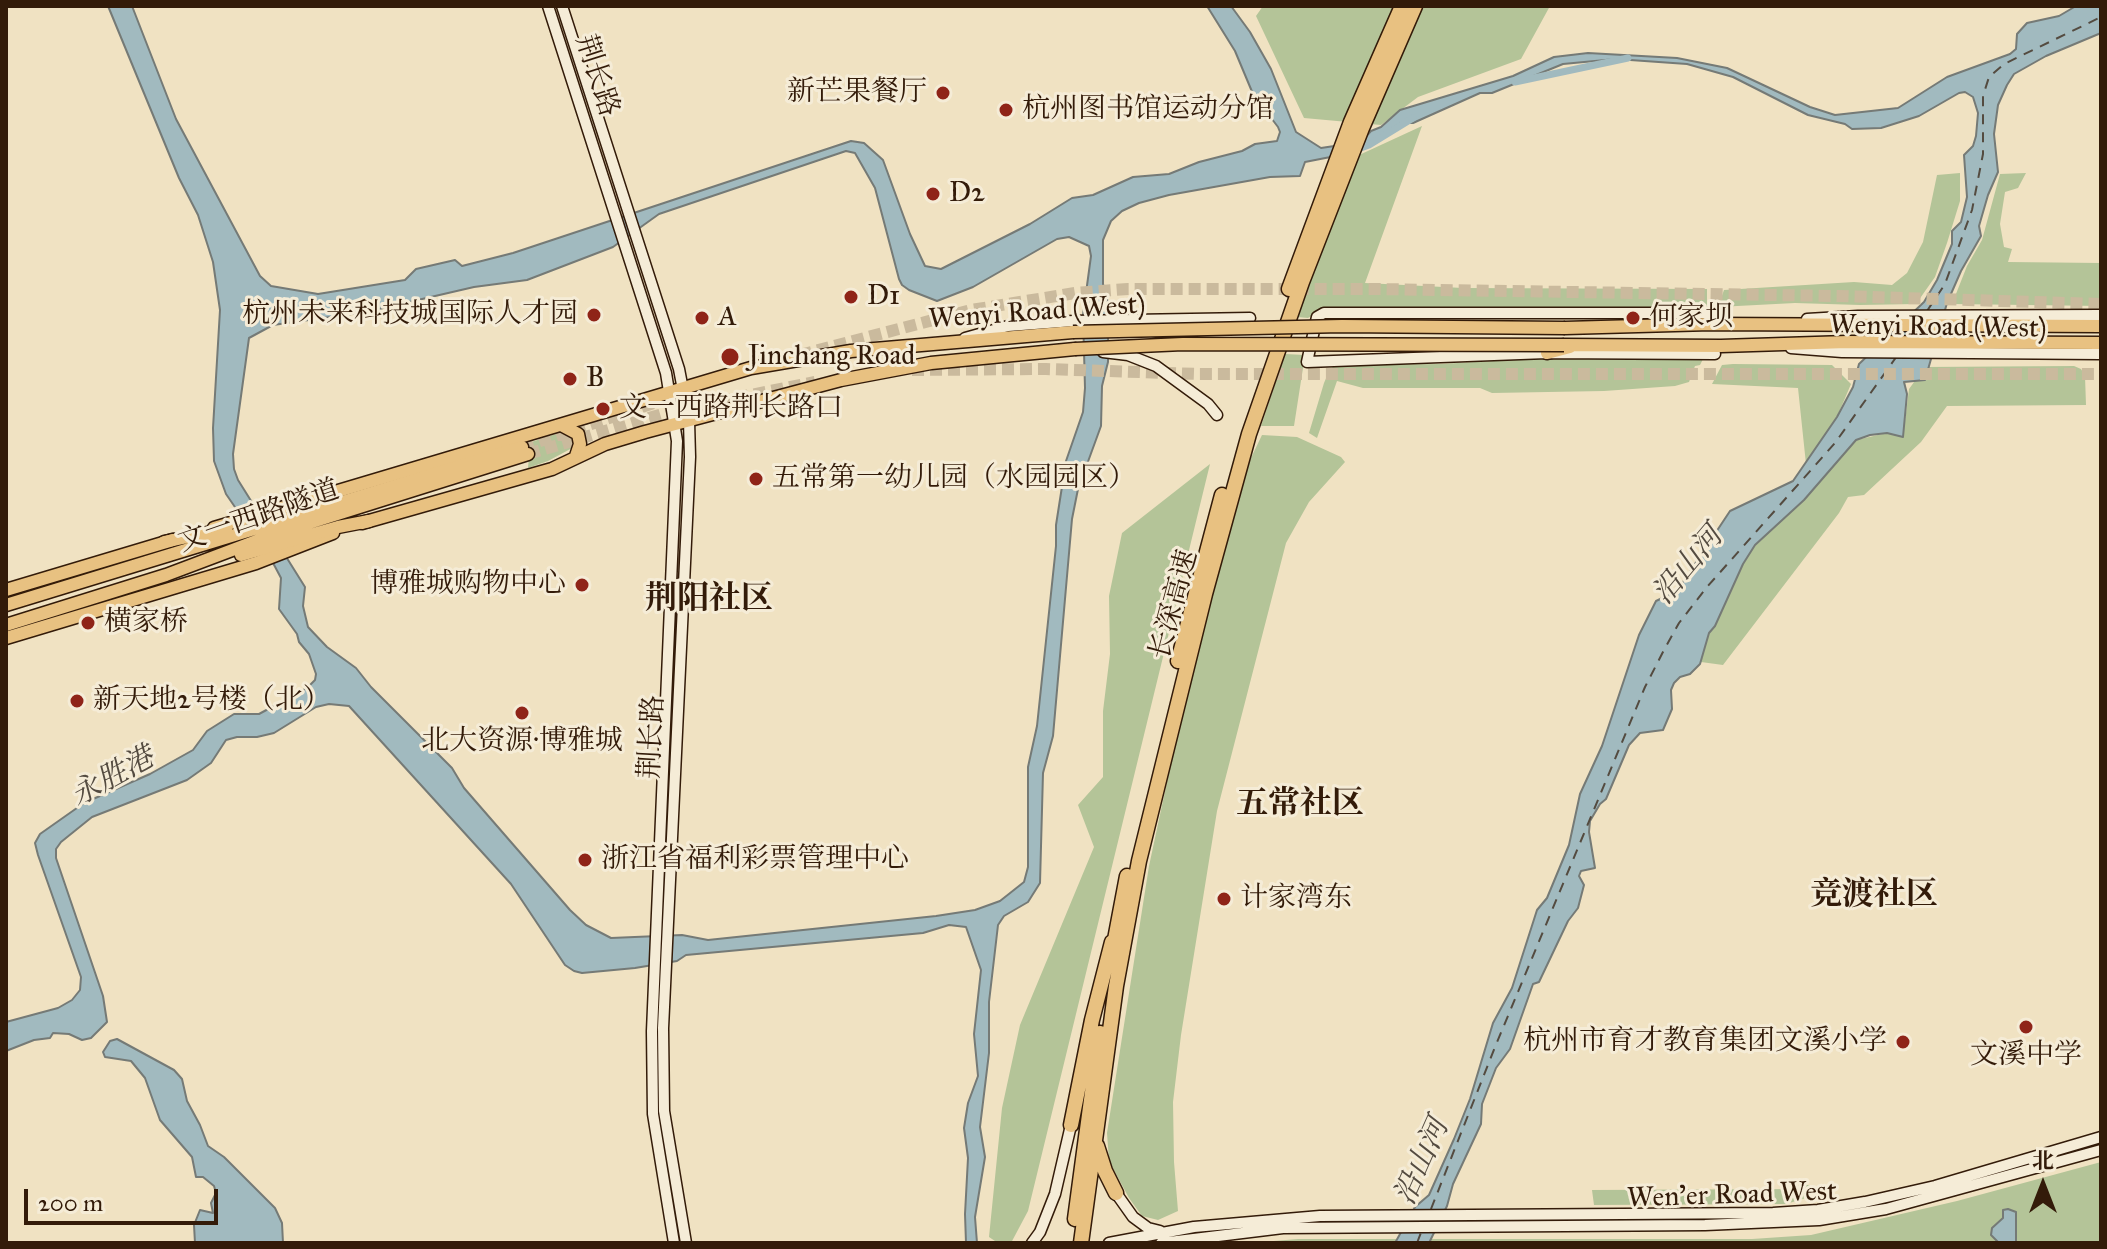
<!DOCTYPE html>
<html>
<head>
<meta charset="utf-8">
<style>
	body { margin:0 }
	#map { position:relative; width:2107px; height:1249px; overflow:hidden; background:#f0e2c2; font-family:"IM FELL Great Primer","Noto Serif SC",serif }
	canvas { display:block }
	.frame { position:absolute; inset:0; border:8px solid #331b09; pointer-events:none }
	.north { position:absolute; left:2003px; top:1145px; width:80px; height:80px; -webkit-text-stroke:6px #f5ecd7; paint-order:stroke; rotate:0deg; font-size:22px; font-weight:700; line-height:32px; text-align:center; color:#331b09 }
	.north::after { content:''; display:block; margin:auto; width:28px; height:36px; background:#331b09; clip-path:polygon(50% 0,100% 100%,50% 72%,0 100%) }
	.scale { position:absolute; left:24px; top:1189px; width:194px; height:36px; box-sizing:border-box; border:4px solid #331b09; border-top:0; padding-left:10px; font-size:24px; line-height:28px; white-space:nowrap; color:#331b09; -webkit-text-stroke:6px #f5ecd7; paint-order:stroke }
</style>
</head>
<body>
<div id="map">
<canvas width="2107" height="1249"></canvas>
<div class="frame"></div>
<div class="north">北</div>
<div class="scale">200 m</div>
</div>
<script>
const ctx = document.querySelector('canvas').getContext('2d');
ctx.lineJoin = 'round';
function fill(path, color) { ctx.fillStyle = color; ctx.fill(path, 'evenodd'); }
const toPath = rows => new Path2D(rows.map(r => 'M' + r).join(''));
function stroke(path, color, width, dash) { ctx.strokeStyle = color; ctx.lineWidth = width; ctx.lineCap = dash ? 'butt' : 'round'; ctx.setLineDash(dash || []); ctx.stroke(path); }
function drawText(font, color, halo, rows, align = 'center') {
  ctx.font = font + ' "IM FELL Great Primer","Noto Serif SC",serif'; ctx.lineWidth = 6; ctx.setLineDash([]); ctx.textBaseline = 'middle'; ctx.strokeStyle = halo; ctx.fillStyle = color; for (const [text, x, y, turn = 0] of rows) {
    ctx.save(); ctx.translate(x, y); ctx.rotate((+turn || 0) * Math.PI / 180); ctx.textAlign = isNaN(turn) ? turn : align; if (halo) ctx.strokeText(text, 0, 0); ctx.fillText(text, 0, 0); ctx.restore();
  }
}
fill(toPath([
	[1263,6,1550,6,1521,59,1418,97,1381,125,1304,118,1256,16],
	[1422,126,1365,283,1463,288,1707,289,1707,307,1322,310,1308,318,1297,317,1357,156],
	[1960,173,1960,201,1947,243,1935,277,1916,304,1860,305,1795,303,1718,307,1724,290,1854,282,1892,285,1907,273,1923,242,1937,175],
	[2026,173,2018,188,2005,192,2000,224,2004,247,2012,249,2008,262,2101,263,2101,306,1952,304,1967,266,1982,240,2000,174],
	[1285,354,1305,355,1294,426,1261,426],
	[1528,359,1703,359,1700,365,1695,366,1689,382,1675,386,1604,391,1492,393,1480,388,1363,388,1337,381,1317,438,1309,433,1324,383,1330,369,1336,365,1440,364],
	[1733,364,1832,365,1851,384,1837,417,1806,464,1798,388,1712,384,1722,365],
	[2074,366,2081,369,2085,376,2086,405,1947,406,1921,442,1864,495,1848,497,1839,513,1723,665,1701,662,1709,633,1715,626,1743,564,1755,545,1804,500,1856,440,1887,433,1903,437,1909,389,1925,367],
	[562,432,571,432,576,446,548,461,528,468,529,456,522,445],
	[1262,435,1297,437,1341,457,1345,462,1309,502,1286,543,1217,811,1181,1035,1173,1102,1174,1162,1178,1211,1158,1220,1142,1216,1129,1198,1109,1161,1107,1133,1149,866,1179,726,1210,599,1250,460],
	[1210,464,1028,1211,1011,1243,998,1243,989,1237,1002,1108,1020,1025,1094,847,1078,805,1103,777,1103,711,1110,654,1109,596,1122,533],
	[2101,1162,2101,1243,1249,1243,1298,1239,1752,1239,1811,1235,1957,1201],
	[1803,1185,1811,1185,1806,1198,1786,1204,1594,1205,1592,1190,1797,1189]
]), '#b4c498');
const water = toPath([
	[108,6,132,6,176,119,260,276,271,286,318,294,405,280,416,269,455,260,462,266,513,253,851,141,864,143,883,160,910,234,925,266,941,269,1030,224,1072,198,1093,195,1133,177,1169,174,1199,162,1242,151,1255,144,1277,141,1280,132,1278,127,1253,94,1235,51,1207,6,1231,6,1250,32,1271,69,1296,132,1321,148,1361,142,1371,131,1381,127,1400,110,1513,76,1554,57,1588,53,1677,58,1727,68,1810,107,1835,115,1898,108,1947,77,2010,54,2016,49,2017,34,2027,23,2059,16,2076,6,2101,6,2101,33,2046,56,2014,74,2007,85,1998,105,1994,134,1998,172,1988,195,1979,226,1981,236,1961,271,1947,303,1925,380,1904,382,1907,394,1903,437,1887,433,1870,435,1856,440,1804,500,1755,545,1743,564,1715,626,1709,633,1700,664,1690,674,1680,677,1674,683,1671,690,1672,709,1663,730,1640,733,1629,745,1606,799,1600,804,1590,821,1589,832,1595,868,1581,871,1579,876,1584,885,1578,908,1568,921,1539,982,1533,984,1510,1049,1496,1068,1482,1104,1481,1124,1453,1184,1447,1206,1429,1243,1395,1243,1415,1207,1429,1195,1454,1139,1470,1099,1493,1023,1512,988,1537,910,1547,898,1569,845,1580,794,1602,746,1639,635,1656,601,1677,591,1730,511,1793,481,1837,417,1853,387,1859,364,1924,302,1937,280,1952,244,1952,231,1961,222,1967,197,1964,155,1973,146,1976,136,1978,113,1973,97,1965,92,1959,93,1919,116,1881,128,1852,129,1845,124,1808,115,1733,77,1687,64,1616,59,1563,64,1492,93,1480,93,1413,123,1401,123,1356,152,1305,162,1300,176,1270,177,1169,195,1139,203,1122,211,1111,221,1103,240,1103,284,1108,303,1108,362,1102,386,1101,426,1078,489,1072,519,1053,736,1043,773,1040,883,1028,902,1004,916,998,925,989,1002,989,1053,980,1127,985,1157,975,1217,977,1243,966,1243,965,1214,968,1158,964,1128,968,1103,978,1076,974,1034,981,970,966,927,949,925,923,933,686,955,677,961,635,968,582,973,574,971,565,965,511,884,349,706,329,704,316,707,274,733,257,737,237,737,226,740,211,763,187,780,92,817,61,842,56,849,56,858,103,996,107,1022,91,1038,82,1040,69,1034,53,1033,50,1038,34,1040,6,1051,6,1022,58,1008,72,1000,80,990,81,977,38,855,35,843,40,834,84,803,150,774,193,750,207,731,234,714,259,714,307,688,315,680,316,674,309,654,299,642,297,634,279,609,281,578,272,561,226,494,214,461,213,428,220,310,213,262,198,215,179,178,108,6],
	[846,151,855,153,875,188,899,279,902,285,909,290,937,301,973,287,1057,239,1069,237,1089,246,1091,256,1083,315,1085,388,1083,412,1066,461,1056,525,1056,546,1037,726,1028,767,1028,867,1024,882,1000,901,975,910,936,916,708,940,682,935,611,938,586,925,570,910,464,788,452,768,371,687,356,668,327,647,308,627,303,606,305,587,238,480,234,469,233,454,249,338,273,325,366,312,474,287,527,280,613,247,659,214,846,151],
	[117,1039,174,1070,182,1079,187,1101,200,1125,208,1146,224,1157,275,1208,282,1223,283,1243,195,1243,194,1225,200,1210,213,1213,211,1203,216,1193,214,1186,203,1177,196,1177,192,1157,160,1120,145,1078,131,1061,105,1057,103,1052,110,1041,117,1039],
	[2008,1209,2016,1212,2016,1243,1999,1243,1991,1235,1992,1228,2003,1218,2003,1210,2008,1209]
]);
fill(water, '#a1babf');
stroke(water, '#757a76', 2);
stroke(toPath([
	[1515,82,1628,58],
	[1358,149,1369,145,1413,118]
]), '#a1babf', 7);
stroke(toPath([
	[1927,311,1945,284,1972,210,1983,154,1983,96,1989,77,2004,64,2101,17],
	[1431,1209,1495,1047,1645,687,1664,650,1679,623,1707,587,1835,443,1897,356],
	[1417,1243,1422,1230]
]), '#544b40', 2, [10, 8]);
stroke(toPath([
	[800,355,971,310,1075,293,1128,289,1375,289,1838,296,2101,304],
	[912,370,1046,369,1198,374,2101,374],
	[522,447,672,397],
	[528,454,676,410,815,382]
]), '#caba9d', 12, [12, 6]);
const secondary = toPath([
	[548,6,666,373,677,441,652,1031,653,1114,674,1243],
	[562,6,679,369,689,421,690,457,663,1028,664,1111,686,1243],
	[1807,319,1858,316,2101,315],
	[965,338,1008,326,1073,321,1250,318],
	[1791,348,1842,352,2101,354],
	[1103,352,1128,355,1156,366,1208,404,1217,415],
	[1715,354,1547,353,1307,362,1317,317,1324,313,1715,313,1730,324],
	[1116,1193,1133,1217,1148,1228,1160,1231],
	[1032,1243,1040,1232,1055,1194,1071,1125],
	[1109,1243,1194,1227,1320,1216,1773,1213,1818,1210,1865,1202,1935,1186,2101,1137],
	[1161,1243,1283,1228,1705,1225,1819,1220,1886,1209,2101,1150]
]);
const primary = toPath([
	[1565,328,1711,324,2101,326],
	[1564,345,1721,346,1847,342,2101,343],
	[1547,353,1570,347],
	[563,426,578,434,580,444,576,456],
	[362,523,552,469,605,444,645,432,841,380,931,363,1075,349],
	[214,528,751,368,851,351,1073,332],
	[6,590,173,540],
	[6,638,256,563,333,533]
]);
const trunk = toPath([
	[164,542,226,529],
	[241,555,338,527,369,521],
	[6,605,522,447],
	[6,625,166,575,280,532,528,454]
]);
const motorway = toPath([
	[1289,289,1351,122,1402,6],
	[1178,661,1222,495],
	[1113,950,1127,876],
	[1071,1125,1092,1020,1112,942],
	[1097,1146,1105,1171,1116,1193],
	[1075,1219,1100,1033],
	[1081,1243,1116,986,1139,861,1205,594,1249,434,1302,282,1362,128,1415,6]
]);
stroke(secondary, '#331b09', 13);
stroke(primary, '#331b09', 15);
stroke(trunk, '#331b09', 15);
stroke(motorway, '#331b09', 17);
stroke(secondary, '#f5ecd7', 10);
stroke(primary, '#e8c181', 12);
stroke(trunk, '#e8c181', 12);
stroke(motorway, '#e8c181', 14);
const primaryBridge = toPath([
	[1073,332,1342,326,1565,328],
	[1075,349,1183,344,1564,345]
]);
stroke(primaryBridge, '#331b09', 15, []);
stroke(primaryBridge, '#e8c181', 12);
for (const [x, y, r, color] of [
	[943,93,8,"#8f2418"],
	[1006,110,8,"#8f2418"],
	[933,194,8,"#8f2418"],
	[851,297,8,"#8f2418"],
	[594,315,8,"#8f2418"],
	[702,318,8,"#8f2418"],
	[1633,318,8,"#8f2418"],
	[730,357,10,"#8f2418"],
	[570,379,8,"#8f2418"],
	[603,409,8,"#8f2418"],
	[756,479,8,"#8f2418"],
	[582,585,8,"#8f2418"],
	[88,623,8,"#8f2418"],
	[77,701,8,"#8f2418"],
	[522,713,8,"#8f2418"],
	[585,860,8,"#8f2418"],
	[1224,899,8,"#8f2418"],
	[2026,1027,8,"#8f2418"],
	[1903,1042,8,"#8f2418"]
]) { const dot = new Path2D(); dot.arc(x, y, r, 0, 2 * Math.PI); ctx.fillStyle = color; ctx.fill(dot); stroke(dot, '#f5ecd7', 3); }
drawText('28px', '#331b09', '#f5ecd7', [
	["荆长路",596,76,72],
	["Wenyi Road (West)",1037,313,-4],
	["Wenyi Road (West)",1938,328,1],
	["文一西路隧道",259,517,-19],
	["长深高速",1175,605,-75],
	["荆长路",653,737,-87],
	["Wen'er Road West",1732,1196,-2]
]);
drawText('28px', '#331b09', '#f5ecd7', [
	["新芒果餐厅",927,93,"right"],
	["杭州图书馆运动分馆",1022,110],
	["D2",949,194],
	["D1",867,297],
	["杭州未来科技城国际人才园",578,315,"right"],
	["A",718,318],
	["何家坝",1649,318],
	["Jinchang Road",748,357],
	["B",586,379],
	["文一西路荆长路口",619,409],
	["五常第一幼儿园（水园园区）",772,479],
	["博雅城购物中心",566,585,"right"],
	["横家桥",104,623],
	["新天地2号楼（北）",93,701],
	["北大资源·博雅城",522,742,"center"],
	["浙江省福利彩票管理中心",601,860],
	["计家湾东",1240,899],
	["杭州市育才教育集团文溪小学",1887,1042,"right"],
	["文溪中学",2026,1056,"center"]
], 'left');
drawText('italic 30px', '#544b40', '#f5ecd7', [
	["沿山河",1689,566,-50],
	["永胜港",113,778,-29],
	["沿山河",1423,1162,-66]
]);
drawText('bold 32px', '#331b09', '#f5ecd7', [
	["荆阳社区",709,600],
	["五常社区",1300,805],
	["竞渡社区",1874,896]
]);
</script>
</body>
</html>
